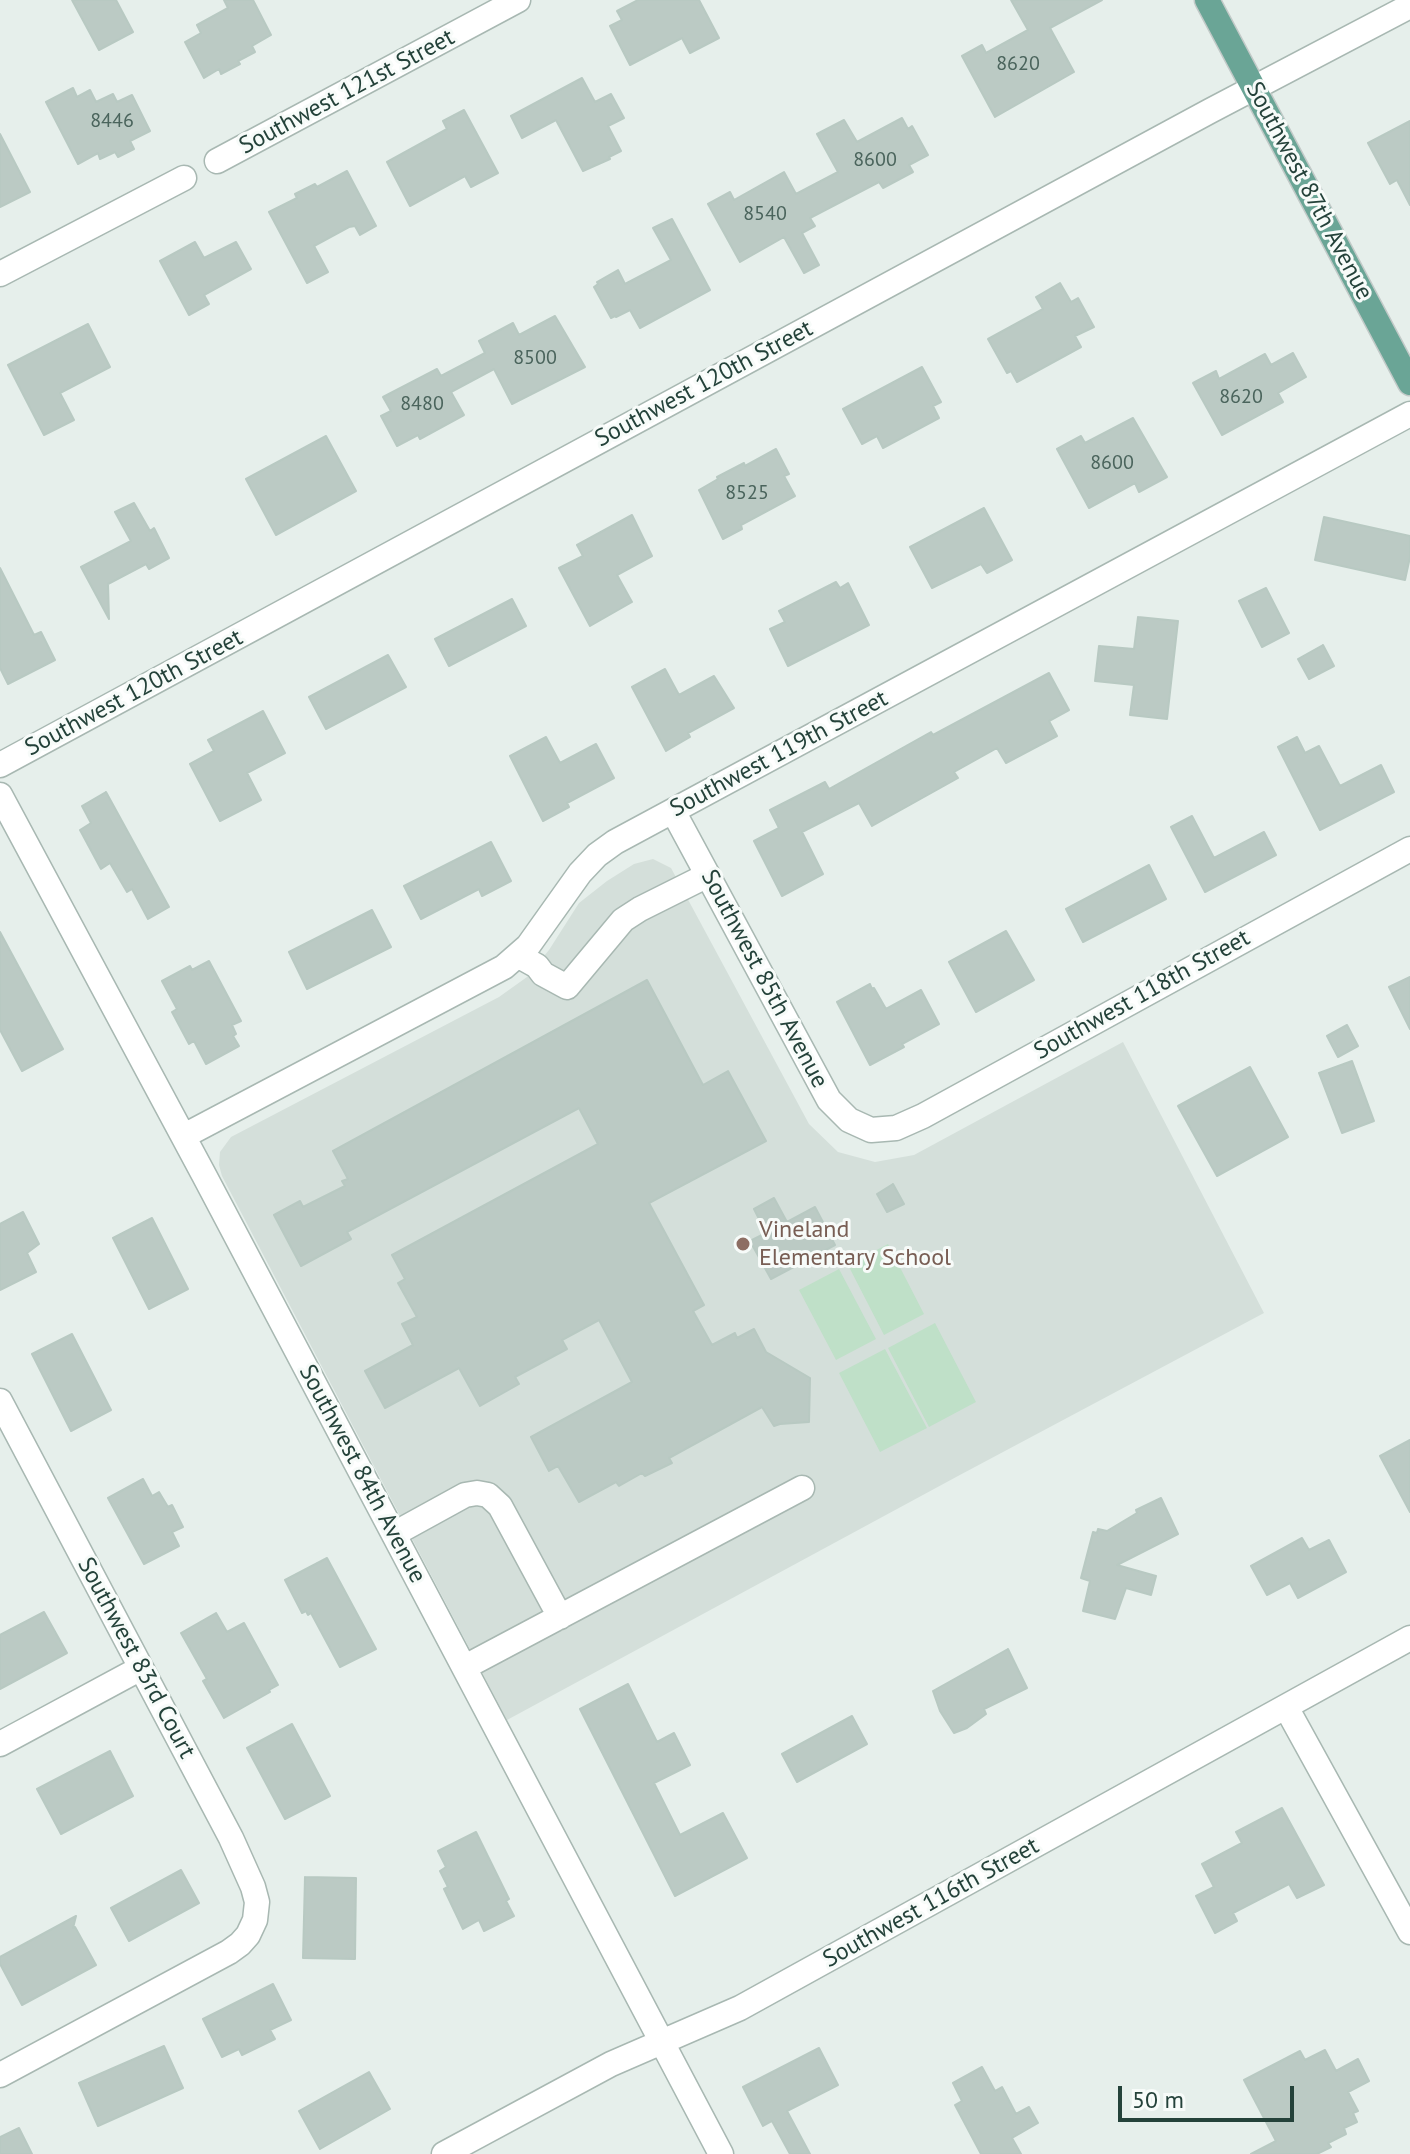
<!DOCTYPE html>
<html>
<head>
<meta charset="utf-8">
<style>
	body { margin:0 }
	#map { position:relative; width:1410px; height:2154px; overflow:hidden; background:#e6efeb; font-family:"PT Sans",sans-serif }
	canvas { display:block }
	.scale { position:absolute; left:1118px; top:2086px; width:176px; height:36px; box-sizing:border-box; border:4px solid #24423a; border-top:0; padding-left:10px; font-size:24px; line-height:28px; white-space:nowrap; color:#24423a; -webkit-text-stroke:6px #f7fbf9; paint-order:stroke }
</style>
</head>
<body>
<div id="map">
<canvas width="1410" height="2154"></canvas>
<div class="scale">50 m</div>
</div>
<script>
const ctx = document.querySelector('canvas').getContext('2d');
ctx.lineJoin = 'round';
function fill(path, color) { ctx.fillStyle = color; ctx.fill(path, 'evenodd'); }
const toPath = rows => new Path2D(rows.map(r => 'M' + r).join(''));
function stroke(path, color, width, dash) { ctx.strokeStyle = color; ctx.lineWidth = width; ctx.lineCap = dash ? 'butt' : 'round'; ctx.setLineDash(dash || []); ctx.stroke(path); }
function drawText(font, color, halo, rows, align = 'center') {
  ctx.font = font + ' "PT Sans",sans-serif'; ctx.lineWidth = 6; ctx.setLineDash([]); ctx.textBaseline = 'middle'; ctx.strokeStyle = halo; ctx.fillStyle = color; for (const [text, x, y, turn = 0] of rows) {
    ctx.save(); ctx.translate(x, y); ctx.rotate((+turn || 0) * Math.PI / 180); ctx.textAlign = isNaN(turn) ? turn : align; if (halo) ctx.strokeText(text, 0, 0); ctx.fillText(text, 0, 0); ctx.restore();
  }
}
fill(toPath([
	[653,859,671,868,809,1124,838,1152,875,1162,914,1155,1123,1042,1264,1313,958,1476,507,1720,222,1176,219,1165,220,1152,231,1137,499,997,527,977,549,950,579,903,607,881,634,864]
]), '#d4dfda');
fill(toPath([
	[888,1244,924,1314,884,1335,848,1265],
	[839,1269,876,1339,836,1360,799,1290],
	[935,1323,976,1402,929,1427,888,1348],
	[885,1349,927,1428,880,1452,839,1373]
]), '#bfe0c8');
const building = toPath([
	[72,0,116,0,133,32,99,50,72,0],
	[224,0,253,0,271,35,252,46,255,52,238,61,240,64,221,74,219,69,204,78,185,42,201,33,197,25,228,8,224,0],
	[638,0,699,0,719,38,690,53,682,38,630,65,610,26,622,20,617,11,638,0],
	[1011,0,1102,0,1050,28,1074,72,995,117,962,56,982,45,986,53,1028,30,1011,0],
	[582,78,595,102,611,94,624,118,608,126,621,151,609,157,610,159,583,171,556,120,522,138,511,116,582,78],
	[73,88,77,97,90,90,96,102,113,94,117,102,132,95,150,131,130,141,134,149,118,157,115,152,100,159,98,153,78,164,46,102,73,88],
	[464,110,498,173,471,187,465,176,410,206,387,162,447,129,443,121,464,110],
	[902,118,908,129,912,126,928,155,909,165,913,172,883,188,879,182,810,218,815,226,802,233,819,265,804,273,784,237,740,262,708,204,730,192,734,200,784,172,796,194,838,172,817,134,844,120,857,142,902,118],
	[1410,121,1410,205,1397,180,1390,184,1368,143,1410,121],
	[0,134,30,192,0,207,0,134],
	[347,171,376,226,360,235,355,226,349,227,314,246,328,272,307,283,269,212,297,198,295,194,315,184,317,187,347,171],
	[672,219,710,290,640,328,630,310,616,317,615,316,611,318,594,287,598,284,597,282,618,270,625,284,671,260,653,228,672,219],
	[195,242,204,258,236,242,251,269,204,295,209,304,189,315,160,261,195,242],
	[1060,283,1071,302,1078,298,1094,327,1075,336,1081,347,1017,382,1011,371,1007,373,988,339,1043,309,1036,297,1060,283],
	[555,316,585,367,512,404,494,369,451,392,464,415,420,439,418,435,397,446,381,416,391,411,383,397,437,369,441,376,485,353,479,341,513,323,519,335,555,316],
	[88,324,110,367,60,393,74,420,44,435,8,365,88,324],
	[1293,353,1306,377,1278,393,1283,402,1222,435,1193,383,1216,371,1219,379,1265,354,1271,365,1293,353],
	[922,367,941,402,933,406,939,418,883,448,877,436,862,444,843,409,922,367],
	[1133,418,1167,477,1139,492,1135,483,1089,508,1057,449,1081,436,1085,443,1133,418],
	[326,436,356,491,276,535,246,479,326,436],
	[776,449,789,474,784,476,795,496,741,525,742,529,723,539,699,490,718,479,717,477,744,463,745,466,776,449],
	[134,503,150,531,154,528,169,558,149,569,146,564,108,584,109,619,81,567,131,541,115,512,134,503],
	[984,508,1012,560,987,573,981,564,932,588,910,547,984,508],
	[632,515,652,556,617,575,632,602,590,626,559,568,583,556,577,545,632,515],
	[1324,517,1410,536,1410,557,1405,580,1315,560,1324,517],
	[0,568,34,635,41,632,55,660,8,684,0,668,0,568],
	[836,582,840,588,848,583,869,625,788,666,770,629,785,622,779,611,836,582],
	[1266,588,1289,633,1262,647,1239,601,1266,588],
	[512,599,526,626,449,666,435,639,512,599],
	[1138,617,1178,621,1167,719,1130,715,1134,685,1095,681,1099,646,1134,649,1138,617],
	[1323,645,1334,666,1309,679,1298,659,1323,645],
	[388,655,406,687,326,729,309,697,388,655],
	[665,669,679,695,714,676,734,708,688,733,690,737,666,751,632,687,665,669],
	[1049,673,1069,710,1049,721,1057,736,1006,763,997,748,954,772,958,778,872,826,859,803,802,832,823,874,782,896,754,841,779,828,770,810,825,782,829,789,931,732,933,735,1049,673],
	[263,711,285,753,247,773,261,800,220,821,190,764,214,751,208,740,263,711],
	[546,737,560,763,596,744,614,778,567,803,569,807,543,821,510,756,546,737],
	[1297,737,1305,753,1319,746,1340,786,1381,765,1394,792,1320,830,1278,747,1297,737],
	[106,792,169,907,148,919,132,889,127,892,110,863,101,869,80,830,91,823,82,806,106,792],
	[1192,816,1214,858,1264,832,1276,855,1205,892,1171,827,1192,816],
	[491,842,511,881,482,896,479,889,421,919,404,886,491,842],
	[1149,865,1166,899,1083,942,1066,909,1149,865],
	[372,910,391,947,307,989,289,952,372,910],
	[1006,931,1034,980,976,1012,949,962,1006,931],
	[0,932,63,1049,22,1071,0,1030,0,932],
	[209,961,241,1021,232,1025,236,1034,233,1036,239,1046,206,1064,194,1041,189,1044,172,1012,177,1009,162,981,190,966,192,970,209,961],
	[1410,977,1410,1029,1389,987,1410,977],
	[647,980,703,1085,728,1071,766,1141,649,1203,704,1305,693,1311,712,1345,735,1333,737,1338,754,1329,766,1352,810,1378,809,1422,780,1424,774,1426,762,1407,669,1458,672,1463,645,1476,642,1473,619,1486,616,1482,579,1502,558,1466,549,1471,531,1437,632,1382,599,1320,562,1340,567,1349,515,1377,519,1384,480,1406,459,1368,385,1408,365,1371,413,1345,402,1324,417,1317,398,1283,405,1279,392,1255,598,1144,579,1108,347,1232,351,1239,301,1266,274,1215,300,1201,303,1207,345,1186,342,1181,348,1179,333,1151,647,980],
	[870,984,872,989,874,988,886,1009,921,990,939,1024,902,1044,904,1047,870,1065,837,1002,870,984],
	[1347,1025,1358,1046,1338,1057,1327,1036,1347,1025],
	[1352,1061,1374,1121,1342,1133,1319,1073,1352,1061],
	[1250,1067,1288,1137,1217,1176,1178,1106,1250,1067],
	[893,1184,904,1204,887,1212,877,1194,893,1184],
	[774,1198,787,1222,815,1207,835,1245,771,1279,750,1241,766,1233,754,1209,774,1198],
	[23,1212,39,1244,27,1253,36,1272,0,1290,0,1224,23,1212],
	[152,1218,188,1289,149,1309,113,1238,152,1218],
	[72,1334,111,1410,71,1431,32,1354,72,1334],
	[1410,1440,1410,1512,1380,1456,1410,1440],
	[143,1479,152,1496,159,1492,168,1507,172,1505,183,1527,172,1532,179,1546,144,1564,108,1498,143,1479],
	[1161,1498,1178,1534,1117,1565,1156,1576,1151,1595,1126,1588,1115,1619,1083,1611,1090,1581,1081,1578,1093,1532,1097,1533,1098,1529,1107,1531,1137,1513,1136,1510,1161,1498],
	[1302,1538,1309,1550,1329,1540,1346,1572,1298,1598,1290,1583,1267,1595,1251,1566,1302,1538],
	[327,1558,376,1649,340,1667,311,1613,308,1615,306,1611,302,1613,285,1580,327,1558],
	[44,1612,67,1653,0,1689,0,1635,44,1612],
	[216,1613,227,1632,244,1623,278,1685,269,1690,270,1692,224,1718,203,1681,207,1679,181,1633,216,1613],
	[1008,1649,1027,1688,984,1709,986,1714,967,1728,954,1733,940,1711,933,1691,1008,1649],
	[628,1684,657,1742,674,1733,690,1765,654,1783,680,1835,723,1813,747,1858,675,1896,580,1709,628,1684],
	[852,1716,867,1744,797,1782,782,1754,852,1716],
	[292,1724,330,1796,285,1819,247,1748,292,1724],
	[110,1751,133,1796,61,1834,37,1789,110,1751],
	[1282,1808,1324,1885,1297,1898,1289,1884,1233,1913,1237,1921,1215,1933,1196,1896,1214,1887,1202,1864,1242,1843,1236,1832,1282,1808],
	[476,1832,509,1899,506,1901,514,1916,484,1931,479,1920,463,1929,444,1889,448,1887,440,1871,446,1867,438,1851,476,1832],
	[181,1870,199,1903,129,1941,111,1908,181,1870],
	[305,1877,356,1878,355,1959,303,1958,305,1877],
	[76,1916,73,1928,75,1927,96,1965,22,2005,0,1964,0,1957,76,1916],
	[273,1984,291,2020,270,2030,275,2039,242,2055,239,2049,222,2057,203,2019,273,1984],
	[164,2046,183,2088,98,2126,79,2083,164,2046],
	[819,2048,838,2085,787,2111,810,2154,790,2154,772,2121,763,2126,743,2087,819,2048],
	[1325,2050,1336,2071,1358,2059,1369,2081,1348,2092,1358,2111,1353,2113,1357,2122,1344,2128,1346,2134,1328,2143,1331,2147,1317,2154,1251,2154,1276,2141,1244,2080,1300,2051,1305,2060,1325,2050],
	[982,2067,995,2091,1002,2087,1016,2114,1029,2107,1038,2123,1012,2138,1021,2154,981,2154,955,2105,962,2101,953,2083,982,2067],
	[369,2072,390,2109,320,2149,299,2111,369,2072],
	[19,2128,32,2154,0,2154,0,2137,19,2128]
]);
fill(building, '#bbcac4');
stroke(building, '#b8c9c2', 2);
const minor = toPath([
	[217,161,518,0],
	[0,274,184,178],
	[0,765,1210,111,1410,6],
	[0,795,204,1175,721,2154],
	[673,811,829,1100,849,1120,871,1130,896,1128,923,1116,1410,849],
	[519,956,537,966,543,974,567,987,623,920,640,909,708,875],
	[184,1136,504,967,528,946,580,873,597,855,615,842,1410,414],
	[0,1401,231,1838,253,1887,257,1902,255,1920,248,1935,240,1944,229,1952,0,2075],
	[394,1534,465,1495,477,1493,488,1495,500,1506,560,1617],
	[465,1667,802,1488],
	[1286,1707,1410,1932],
	[0,1744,141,1668],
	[444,2154,611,2064,740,2008,1410,1638]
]);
const major = toPath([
	[1207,0,1410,383]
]);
stroke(minor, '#a8b8b2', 27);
stroke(major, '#c2cac8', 27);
stroke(minor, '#fff', 24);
stroke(major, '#6aa596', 24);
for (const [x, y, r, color] of [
	[743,1244,8,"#8d6e63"]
]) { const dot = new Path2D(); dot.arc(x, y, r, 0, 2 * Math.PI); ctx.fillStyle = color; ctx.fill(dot); stroke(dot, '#f7fbf9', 3); }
drawText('20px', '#4a645c', null, [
	["8620",1018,64],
	["8446",112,121],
	["8600",875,160],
	["8540",765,214],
	["8500",535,358],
	["8620",1241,397],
	["8480",422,404],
	["8600",1112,463],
	["8525",747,493]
]);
drawText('24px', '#24423a', '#f7fbf9', [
	["Southwest 121st Street",347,92,-28],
	["Southwest 87th Avenue",1309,191,62],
	["Southwest 120th Street",704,384,-28],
	["Southwest 120th Street",134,693,-28],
	["Southwest 119th Street",779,754,-28],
	["Southwest 85th Avenue",764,979,62],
	["Southwest 118th Street",1142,995,-29],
	["Southwest 84th Avenue",362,1474,62],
	["Southwest 83rd Court",136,1658,62],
	["Southwest 116th Street",931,1903,-29]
]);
drawText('24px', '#785e54', '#f7fbf9', [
	["Vineland",759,1230],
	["Elementary School",759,1258]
], 'left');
</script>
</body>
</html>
